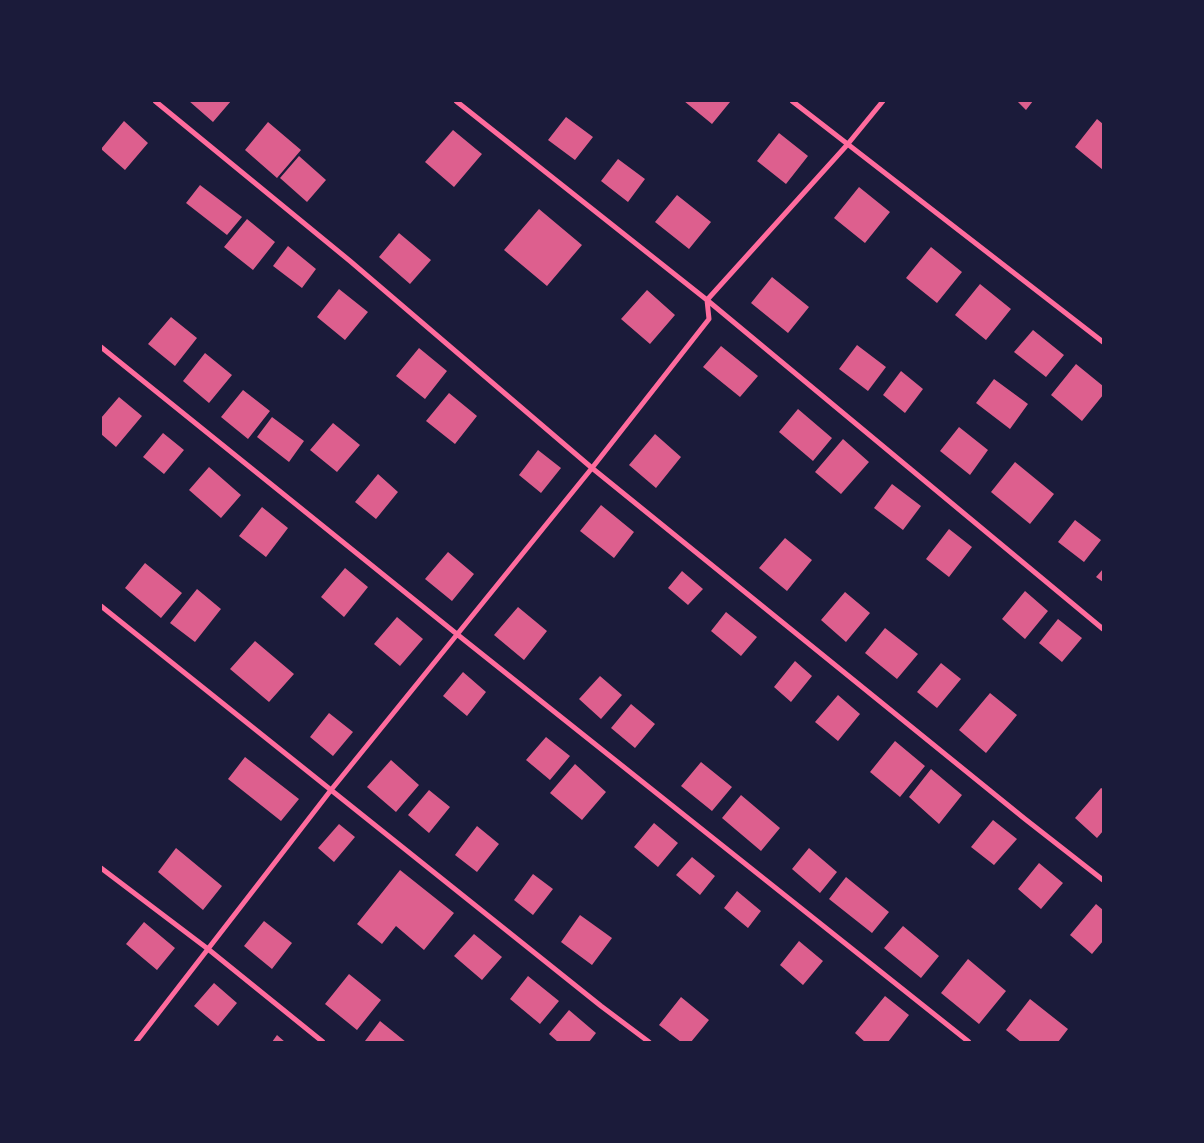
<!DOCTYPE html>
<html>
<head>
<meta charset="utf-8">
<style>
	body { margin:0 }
	#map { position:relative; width:1204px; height:1143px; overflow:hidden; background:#1b1b3a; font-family:"PT Sans Narrow",sans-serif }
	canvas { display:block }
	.frame { position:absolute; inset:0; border:102px solid #1b1b3a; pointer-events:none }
</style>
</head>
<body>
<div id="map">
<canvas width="1204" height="1143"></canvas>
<div class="frame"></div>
</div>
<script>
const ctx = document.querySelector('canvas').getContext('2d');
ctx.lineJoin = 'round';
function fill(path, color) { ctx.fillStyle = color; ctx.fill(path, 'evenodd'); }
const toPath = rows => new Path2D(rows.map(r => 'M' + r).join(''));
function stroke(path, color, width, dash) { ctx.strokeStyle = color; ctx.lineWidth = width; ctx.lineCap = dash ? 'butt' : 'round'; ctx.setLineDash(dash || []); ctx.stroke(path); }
fill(toPath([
	[189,101,231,101,213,122],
	[684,101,728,101,730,102,712,124],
	[1017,101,1033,101,1026,110],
	[566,117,593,137,575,160,548,140],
	[1097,119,1103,124,1103,170,1075,147],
	[124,121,148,143,125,170,101,149],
	[268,122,301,150,277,178,245,150],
	[453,130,482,154,454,187,425,162],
	[779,133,808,156,786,184,757,161],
	[299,156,326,180,307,202,280,178],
	[618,159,645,179,628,202,601,181],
	[200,185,242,217,227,235,186,203],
	[859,187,890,212,865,243,834,218],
	[677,195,711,222,689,249,655,222],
	[539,209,582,245,547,286,504,250],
	[247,219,275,242,253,270,224,247],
	[399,233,431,260,410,284,379,257],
	[288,246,316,269,302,288,273,266],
	[931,247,962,272,937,303,906,278],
	[772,277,809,307,788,333,751,303],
	[980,284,1011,309,986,340,955,315],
	[339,289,368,312,345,340,317,317],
	[647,290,675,315,650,344,621,319],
	[171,317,197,338,175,366,148,344],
	[1033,330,1064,355,1046,377,1014,352],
	[857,345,886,367,868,391,839,369],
	[721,346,758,376,740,397,703,367],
	[419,348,447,371,425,399,396,376],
	[205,353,232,375,209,403,183,381],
	[1076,364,1103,386,1103,395,1082,421,1051,395],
	[901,371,923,389,905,413,883,395],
	[994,379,1028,404,1010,429,976,403],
	[243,390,270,411,248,439,221,417],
	[449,393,477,416,455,444,426,421],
	[119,397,142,416,116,447,101,434,101,418],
	[798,409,832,438,813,461,779,432],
	[272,417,304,441,289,462,257,437],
	[333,423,360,445,337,472,310,450],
	[959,427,988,450,970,475,940,451],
	[163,433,184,450,164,474,143,457],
	[655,434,681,457,656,488,629,465],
	[843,439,869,462,841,494,815,472],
	[538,450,561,468,541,493,519,475],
	[1015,462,1054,494,1030,524,991,492],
	[209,467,241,495,221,518,189,490],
	[378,474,398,492,376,519,355,502],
	[892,484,921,506,903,530,874,508],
	[601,505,634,532,614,558,580,531],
	[262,507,288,528,266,557,239,536],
	[1075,520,1101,540,1084,562,1058,542],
	[949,529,972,547,949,577,926,559],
	[785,538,812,560,787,591,759,568],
	[448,552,474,574,452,601,425,579],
	[145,563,182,593,161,618,125,588],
	[345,568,368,587,344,617,321,597],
	[1103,569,1103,582,1096,577],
	[682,571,703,589,688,605,668,588],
	[197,589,221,609,195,642,170,623],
	[1025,591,1048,611,1025,639,1002,619],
	[845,592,870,613,846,642,821,620],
	[518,607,547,631,524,660,494,635],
	[726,612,757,637,741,656,711,631],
	[397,617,423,639,400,666,374,644],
	[1058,619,1082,638,1062,662,1039,643],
	[885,628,918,654,897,679,865,653],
	[255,641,294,674,269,702,230,669],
	[795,661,812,676,791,702,774,687],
	[941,663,961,679,937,708,917,692],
	[463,672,486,692,467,716,443,696],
	[600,676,622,695,601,719,579,699],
	[990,693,1017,715,986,753,959,730],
	[838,695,860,714,838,741,815,722],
	[631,704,655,724,635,748,611,728],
	[329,713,353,732,333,756,310,737],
	[546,737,570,756,550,780,526,760],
	[895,741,925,766,900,797,870,772],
	[245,757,299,799,281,821,228,779],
	[391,760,419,785,396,812,367,787],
	[701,762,732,787,712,811,681,786],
	[575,764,606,792,582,820,550,793],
	[931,769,962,795,939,824,909,797],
	[1101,788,1103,789,1103,831,1097,838,1075,818],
	[429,790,450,807,429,833,408,815],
	[741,795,780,828,761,851,722,818],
	[993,820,1017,839,994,865,971,847],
	[654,823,678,843,658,867,634,847],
	[339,824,355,837,334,862,318,848],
	[477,826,499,844,477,872,455,855],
	[176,848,222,886,203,910,158,872],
	[809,848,837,872,820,893,792,869],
	[692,857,715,876,700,895,676,875],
	[1039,863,1063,883,1041,909,1018,889],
	[400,870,454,913,424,950,396,926,382,944,357,924],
	[533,874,553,889,533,915,514,900],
	[846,877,889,912,872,933,829,899],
	[737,891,761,911,748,928,724,908],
	[1096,904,1103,910,1103,941,1092,954,1070,935],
	[580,915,612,938,592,965,561,942],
	[264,921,292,943,272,969,244,946],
	[144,922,175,948,157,970,126,944],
	[903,926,939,956,921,978,884,948],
	[474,934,502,957,482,980,454,956],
	[799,941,823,961,803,985,780,965],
	[968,959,1006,991,979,1024,941,993],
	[349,974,381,1000,357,1030,325,1004],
	[528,976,559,1001,540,1024,510,999],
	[214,983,237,1003,218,1026,194,1006],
	[885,996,909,1015,888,1042,865,1042,855,1033],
	[681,997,709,1020,691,1042,681,1042,659,1025],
	[1030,999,1068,1029,1058,1042,1021,1042,1006,1030],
	[569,1010,596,1033,589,1042,558,1042,549,1034],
	[380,1021,406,1042,365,1041],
	[277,1035,285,1042,272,1042]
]), '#dd5f8e');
stroke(toPath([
	[155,101,350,261,592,468,1025,819,1103,880],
	[456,101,707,300,1103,629],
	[792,101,1103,342],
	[101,347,458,635,969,1042],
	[101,606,601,1006,649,1042],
	[101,868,208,949,323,1042],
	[136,1042,331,790,592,468,709,319,707,300,847,145,883,101]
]), '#ff6b9d', 5);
</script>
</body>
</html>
